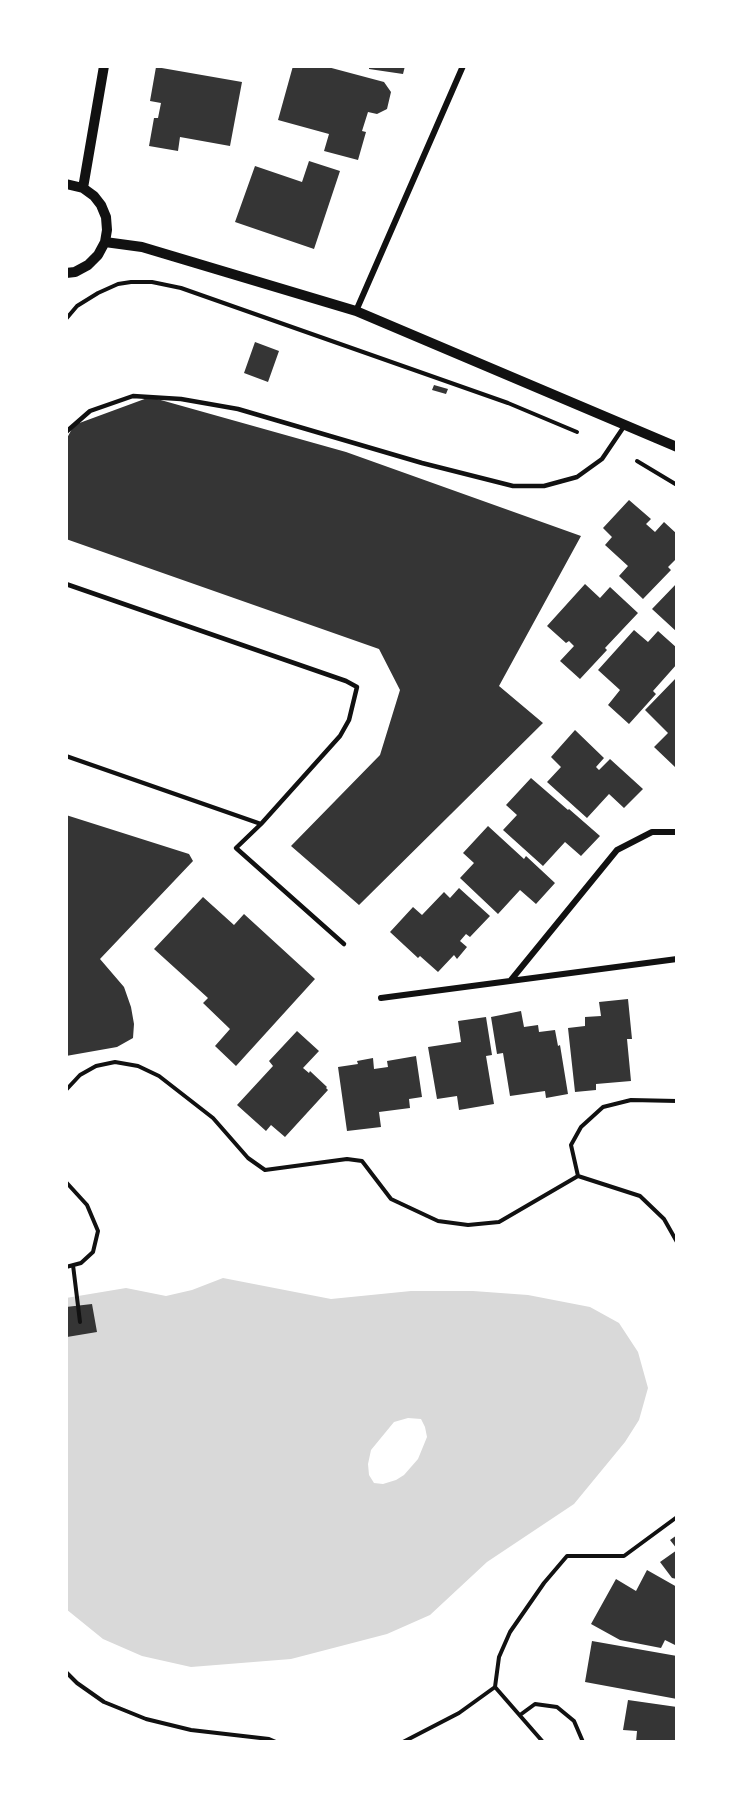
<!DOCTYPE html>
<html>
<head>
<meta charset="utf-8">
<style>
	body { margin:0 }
	#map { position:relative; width:743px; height:1808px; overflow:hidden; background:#fff; font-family:Karla,sans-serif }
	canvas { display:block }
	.frame { position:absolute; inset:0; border:68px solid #fff; pointer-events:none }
</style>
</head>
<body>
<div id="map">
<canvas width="743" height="1808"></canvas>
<div class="frame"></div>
</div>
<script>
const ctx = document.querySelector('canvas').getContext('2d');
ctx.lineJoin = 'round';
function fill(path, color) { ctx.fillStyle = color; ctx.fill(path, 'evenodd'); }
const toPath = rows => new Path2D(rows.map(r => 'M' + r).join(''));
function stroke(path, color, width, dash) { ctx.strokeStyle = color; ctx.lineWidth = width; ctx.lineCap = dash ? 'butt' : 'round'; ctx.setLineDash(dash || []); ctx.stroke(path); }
fill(toPath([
	[223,1278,331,1299,411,1291,473,1291,528,1295,590,1307,619,1323,638,1352,648,1388,639,1420,625,1442,574,1504,487,1562,430,1615,387,1634,291,1659,191,1667,142,1656,103,1639,66,1609,66,1298,126,1288,166,1296,192,1290],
	[408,1418,421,1419,425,1427,427,1437,418,1459,404,1475,396,1480,383,1484,374,1483,369,1475,368,1464,371,1450,394,1422]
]), '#d9d9d9');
fill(toPath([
	[293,66,324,66,384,82,391,92,387,109,377,114,368,112,362,131,366,132,358,160,324,151,329,134,278,120],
	[369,66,405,66,403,74,369,69],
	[156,67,242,82,230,146,180,137,178,151,149,146,154,118,158,118,161,103,150,101],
	[309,161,340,171,314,249,235,222,255,166,302,182],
	[255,342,279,351,268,382,244,373],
	[434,385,448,389,446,394,432,390],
	[150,397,346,452,581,536,499,686,543,723,359,905,291,846,380,755,400,690,379,649,66,539,66,440,74,425],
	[629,500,651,519,646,524,655,532,664,522,677,534,677,558,668,567,671,570,643,599,619,576,628,566,605,545,612,537,603,528],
	[677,583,677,632,652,609],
	[585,584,600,598,610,587,638,613,605,648,607,650,580,679,560,661,574,646,569,641,566,643,547,626],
	[634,630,648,642,658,631,677,648,677,664,653,691,656,694,629,724,608,705,620,690,598,670],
	[677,677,677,765,675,767,654,747,668,733,645,710],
	[575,730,604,758,596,767,599,770,610,759,643,789,624,808,609,794,587,818,547,782,561,767,551,757],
	[531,778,568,810,569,809,600,836,581,856,565,842,543,866,503,830,517,815,506,805],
	[66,815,189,854,193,861,100,959,124,987,131,1007,134,1024,133,1038,117,1047,66,1056],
	[488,826,524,859,526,856,555,883,536,904,520,890,498,914,460,878,474,863,463,853],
	[459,888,490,916,470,937,466,934,460,941,467,947,457,959,454,955,438,972,420,956,418,958,390,932,413,907,422,915,444,892,450,898],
	[203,897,234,925,244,914,315,979,236,1066,215,1046,230,1029,203,1003,208,998,154,949],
	[628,999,632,1039,627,1039,631,1081,596,1084,596,1090,575,1092,568,1028,585,1026,585,1017,601,1016,599,1002],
	[521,1011,524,1027,538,1025,539,1032,555,1030,558,1046,560,1045,568,1094,546,1098,545,1091,510,1096,503,1053,497,1054,491,1017],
	[486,1017,492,1055,486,1056,494,1104,459,1110,457,1096,437,1099,428,1047,461,1042,458,1021],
	[297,1031,319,1051,303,1068,309,1073,310,1071,327,1087,326,1088,328,1090,285,1137,271,1125,266,1131,237,1105,273,1066,269,1061],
	[416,1056,422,1097,409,1099,410,1108,379,1112,381,1127,347,1131,338,1067,358,1064,357,1061,373,1058,374,1069,388,1067,387,1061],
	[92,1304,97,1332,67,1337,66,1307],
	[677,1535,677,1549,670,1540],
	[677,1550,677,1579,672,1578,660,1562],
	[647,1570,677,1587,677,1646,665,1640,661,1648,620,1640,591,1624,616,1579,636,1591],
	[592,1641,677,1656,677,1699,585,1682],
	[628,1700,677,1707,677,1742,636,1742,637,1731,623,1730]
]), '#353535');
stroke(toPath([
	[66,319,77,306,98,293,118,284,131,282,152,282,181,288,508,403,577,432],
	[637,461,677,485],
	[66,1090,80,1075,96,1066,115,1062,138,1066,159,1076,213,1118,248,1158,265,1170,347,1159,362,1161,391,1199,438,1221,468,1225,499,1222,578,1176],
	[677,1101,631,1100,603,1107,581,1127,571,1145,578,1176,640,1196,664,1219,677,1242],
	[66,1182,87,1205,98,1231,93,1252,81,1263,66,1267],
	[73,1265,80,1322],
	[66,1672,77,1683,104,1702,146,1719,191,1730,269,1739,276,1742],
	[495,1687,543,1742],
	[520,1715,535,1704,557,1707,574,1721,583,1742],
	[403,1742,459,1713,495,1687,499,1657,510,1632,544,1583,567,1556,624,1556,677,1517]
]), '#111', 4);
stroke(toPath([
	[66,432,90,411,133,396,181,399,238,409,422,463,513,486,544,486,577,477,602,459,625,425],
	[66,584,346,681,357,687,349,720,340,736,261,824,66,756],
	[261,824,236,848,344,944]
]), '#111', 4.5);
stroke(toPath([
	[356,311,463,66],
	[511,980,617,850,652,832,677,832],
	[381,998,677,959]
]), '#111', 6);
stroke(toPath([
	[66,184,83,188,94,196,101,205,106,217,107,230,105,242,98,255,88,265,75,272,66,273],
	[83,188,104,66],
	[105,242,142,247,356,311,677,447]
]), '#111', 10);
</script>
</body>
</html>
